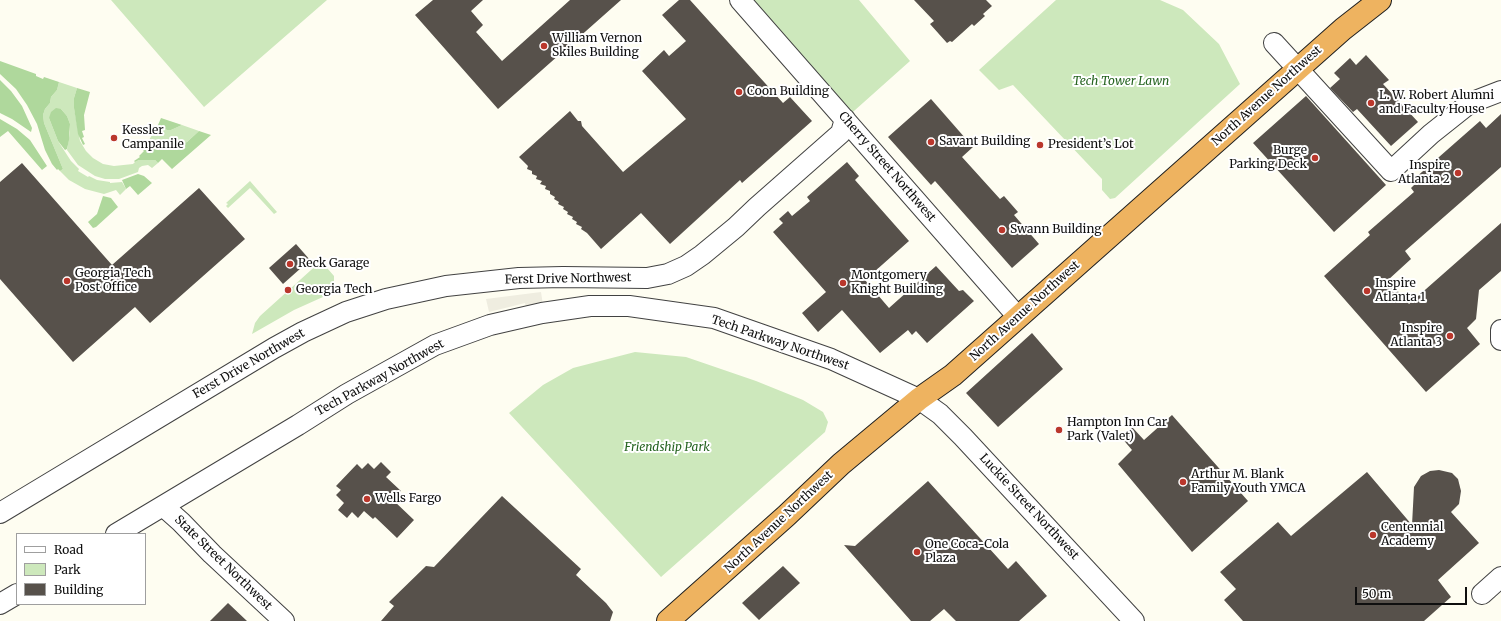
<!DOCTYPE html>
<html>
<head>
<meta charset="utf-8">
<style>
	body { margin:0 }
	#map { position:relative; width:1501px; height:621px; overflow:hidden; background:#fefdf1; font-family:Merriweather,serif }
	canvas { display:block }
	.legend { position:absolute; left:16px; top:533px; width:130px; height:72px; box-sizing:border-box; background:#fff; border:1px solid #9f9f9f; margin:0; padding:5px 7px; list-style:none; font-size:12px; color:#0f0f0f }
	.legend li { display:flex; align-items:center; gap:8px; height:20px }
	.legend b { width:20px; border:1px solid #9f9f9f }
	.scale { position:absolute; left:1355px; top:587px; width:112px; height:18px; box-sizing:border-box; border:2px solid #0f0f0f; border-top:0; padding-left:5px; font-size:12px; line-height:14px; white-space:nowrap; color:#0f0f0f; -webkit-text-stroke:3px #fff; paint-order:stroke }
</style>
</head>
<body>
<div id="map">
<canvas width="1501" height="621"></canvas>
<ul class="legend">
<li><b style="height:5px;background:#fff"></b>Road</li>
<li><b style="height:11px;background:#cde8bc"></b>Park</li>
<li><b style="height:11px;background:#57514b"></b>Building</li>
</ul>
<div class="scale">50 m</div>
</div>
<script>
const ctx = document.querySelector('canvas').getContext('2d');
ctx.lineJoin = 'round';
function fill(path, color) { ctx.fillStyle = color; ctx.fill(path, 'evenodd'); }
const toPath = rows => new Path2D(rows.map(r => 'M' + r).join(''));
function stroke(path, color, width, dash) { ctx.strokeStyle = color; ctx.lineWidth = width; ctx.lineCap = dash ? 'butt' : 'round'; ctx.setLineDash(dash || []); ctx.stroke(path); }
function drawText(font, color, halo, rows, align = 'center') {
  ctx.font = font + ' Merriweather,serif'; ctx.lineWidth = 4; ctx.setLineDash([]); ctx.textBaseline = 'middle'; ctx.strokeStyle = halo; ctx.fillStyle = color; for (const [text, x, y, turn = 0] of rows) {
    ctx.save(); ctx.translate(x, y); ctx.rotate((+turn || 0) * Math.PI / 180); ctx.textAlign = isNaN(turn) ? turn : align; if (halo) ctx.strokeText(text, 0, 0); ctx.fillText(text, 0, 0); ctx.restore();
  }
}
fill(toPath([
	[111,0,327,0,204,107],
	[740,0,859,0,910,61,845,119],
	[1056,0,1160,0,1183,10,1219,44,1240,84,1115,198,1110,199,1102,190,1102,179,1013,85,999,90,979,70],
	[59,82,77,88,74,98,74,108,80,141,86,151,93,158,103,164,114,166,133,164,135,162,139,160,155,160,158,163,152,168,148,165,142,166,139,168,138,172,119,179,105,179,95,176,78,165,67,150,70,132,70,124,67,116,61,109,49,118,58,141,71,161,79,169,78,171,88,177,89,176,97,180,110,182,110,183,122,182,126,189,120,195,116,190,104,194,85,189,69,180,60,171,63,169,44,123,43,115,45,109,50,103,51,97,57,90],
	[158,125,167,130,171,130,182,125,199,131,187,142,179,145,158,147,146,145],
	[250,181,277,212,274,214,250,188,228,208,226,206,228,204,226,203],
	[321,261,334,276,334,292,294,310,252,334,255,323,260,316],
	[635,352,686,357,756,381,803,400,823,412,828,422,825,432,661,577,509,413,543,385,573,368]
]), '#cde8bc');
fill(toPath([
	[0,61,36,74,36,76,43,79,44,77,59,82,57,90,51,97,50,103,45,109,43,115,44,123,63,169,60,171,58,169,57,170,52,164,45,150,37,124,27,105,16,89,0,74],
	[0,80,11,91,22,106,32,128,31,132,12,119,0,113],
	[77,88,90,92,84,115,85,130,82,131,84,137,82,138,85,144,83,145,78,134,74,108,74,98],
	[56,108,61,109,67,116,70,124,69,140,67,149,65,150,58,141,49,118,51,112],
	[161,118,182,125,171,130,167,130,158,125],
	[0,119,17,129,30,140,47,166,42,170,8,131,0,137],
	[199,131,211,135,172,169,162,159,158,163,155,160,139,160,135,162,134,161,140,157,139,156,144,151,142,149,146,145,158,147,179,145,187,142],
	[138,174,144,176,152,183,138,195,130,186,126,189,122,180],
	[103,196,111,198,118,207,96,227,93,228,88,222,97,214]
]), '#afd89c');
fill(toPath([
	[541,292,543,305,526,308,525,303,489,312,486,299]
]), '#efede0');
fill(toPath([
	[433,0,483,0,471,11,483,25,476,32,502,61,570,0,621,0,498,109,415,15],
	[679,0,690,0,783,103,790,97,812,121,742,183,740,180,670,244,641,213,601,249,587,233,581,229,582,227,576,224,577,222,572,219,573,217,567,214,568,212,563,209,564,207,558,204,559,202,554,199,555,197,550,194,550,191,545,189,546,186,540,184,542,181,536,179,537,176,532,174,532,171,527,169,528,166,519,157,570,111,578,121,581,121,582,126,623,172,686,119,642,71,664,50,669,56,686,41,662,15],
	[914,0,986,0,992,6,983,14,985,16,974,26,972,24,952,42,950,41,947,43,930,24,934,21],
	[1366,55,1389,80,1383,84,1418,122,1391,146,1357,109,1353,112,1330,88,1340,79,1334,73,1350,58,1356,65],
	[1306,96,1386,185,1334,232,1253,143],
	[931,99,973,147,962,157,1000,199,1004,196,1018,212,1014,215,1039,244,1012,268,935,181,931,185,888,137],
	[1501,114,1501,167,1405,251,1411,259,1388,280,1409,304,1501,223,1501,271,1479,290,1476,319,1467,328,1480,344,1426,392,1324,276,1370,235,1368,232,1414,192,1411,188,1417,182,1414,179,1480,121,1486,128],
	[847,162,859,176,855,180,909,241,865,280,889,308,936,266,959,291,963,290,974,301,927,343,916,331,912,335,908,330,880,353,842,310,818,332,802,313,826,292,773,232,783,223,779,219,788,211,792,216,810,201,807,197],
	[22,163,112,265,199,188,245,239,150,323,135,307,73,362,0,279,0,182],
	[296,244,310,260,283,284,269,268],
	[1032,333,1063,369,998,427,966,393],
	[1172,415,1248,501,1192,552,1118,464,1132,450,1121,437,1132,427,1144,440],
	[381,462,391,472,386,477,401,491,393,500,414,520,397,538,375,517,373,519,364,511,358,518,352,512,347,518,338,510,344,503,336,495,341,490,336,486,357,464,362,469,368,463,374,469],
	[1439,470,1452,473,1458,479,1461,491,1459,504,1451,512,1479,543,1438,580,1451,597,1424,621,1243,621,1224,600,1236,589,1220,572,1278,522,1291,536,1367,472,1412,525,1414,487,1421,476,1430,471],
	[928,481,1008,569,1016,561,1047,596,1019,621,956,621,944,609,930,621,911,621,844,545,855,546],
	[502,496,581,569,576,575,606,603,613,612,610,621,381,621,394,606,389,602,426,566,434,567],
	[783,566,800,583,759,620,742,603],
	[228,603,247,621,210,621]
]), '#57514b');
const minor = toPath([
	[740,0,1018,317],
	[1274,43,1391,171,1431,134,1470,103,1501,91],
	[1501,330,1501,340],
	[163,506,181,522,212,554,284,621],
	[0,513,274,348,303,332,346,312,386,299,446,286,519,278,563,277,647,278,668,274,686,266,702,255,736,227,757,207,841,133,845,119],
	[116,534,298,425,347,394,435,345,490,325,542,313,590,306,629,306,714,318,831,359,919,399,940,414,963,437,1134,621],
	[1482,594,1501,577],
	[0,604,17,594]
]);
const highway = toPath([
	[668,621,786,516,841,464,919,399,953,375,1343,29,1380,0]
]);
stroke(minor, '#424242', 22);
stroke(highway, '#202020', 24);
stroke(minor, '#fff', 20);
stroke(highway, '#eeb360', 22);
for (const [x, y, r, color] of [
	[544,46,4,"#ba372c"],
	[739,92,4,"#ba372c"],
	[1371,103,4,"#ba372c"],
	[114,138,4,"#ba372c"],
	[931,142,4,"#ba372c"],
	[1040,145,4,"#ba372c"],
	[1315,158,4,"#ba372c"],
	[1458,173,4,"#ba372c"],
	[1002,230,4,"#ba372c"],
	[290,264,4,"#ba372c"],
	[67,281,4,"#ba372c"],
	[843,283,4,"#ba372c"],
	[288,290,4,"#ba372c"],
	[1367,291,4,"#ba372c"],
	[1450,336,4,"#ba372c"],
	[1059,430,4,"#ba372c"],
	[1183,482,4,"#ba372c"],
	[367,499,4,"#ba372c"],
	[1373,535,4,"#ba372c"],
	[917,552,4,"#ba372c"]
]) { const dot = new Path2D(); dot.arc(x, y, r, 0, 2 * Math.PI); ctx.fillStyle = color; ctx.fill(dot); stroke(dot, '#fff', 1.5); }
drawText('12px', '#0f0f0f', '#fff', [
	["William Vernon",552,39],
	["Skiles Building",552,53],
	["Coon Building",747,92],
	["L. W. Robert Alumni",1379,96],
	["and Faculty House",1379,110],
	["Kessler",122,131],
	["Campanile",122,145],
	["Savant Building",939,142],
	["President’s Lot",1048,145],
	["Burge",1307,151,"right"],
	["Parking Deck",1307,165,"right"],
	["Inspire",1450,166,"right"],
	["Atlanta 2",1450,180,"right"],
	["Swann Building",1010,230],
	["Reck Garage",298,264],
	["Georgia Tech",75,274],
	["Post Office",75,288],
	["Montgomery",851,276],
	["Knight Building",851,290],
	["Inspire",1375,284],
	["Atlanta 1",1375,298],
	["Georgia Tech",296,290],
	["Inspire",1442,329,"right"],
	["Atlanta 3",1442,343,"right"],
	["Hampton Inn Car",1067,423],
	["Park (Valet)",1067,437],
	["Arthur M. Blank",1191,475],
	["Family Youth YMCA",1191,489],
	["Wells Fargo",375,499],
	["Centennial",1381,528],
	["Academy",1381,542],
	["One Coca-Cola",925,545],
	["Plaza",925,559]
], 'left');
drawText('italic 12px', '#266421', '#fff', [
	["Tech Tower Lawn",1121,82],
	["Friendship Park",667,448]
]);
drawText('12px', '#0f0f0f', '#fff', [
	["North Avenue Northwest",1267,96,-42],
	["Cherry Street Northwest",887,167,49],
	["Ferst Drive Northwest",568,279,-1],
	["North Avenue Northwest",1025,311,-42],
	["Tech Parkway Northwest",780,343,19],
	["Ferst Drive Northwest",249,364,-30],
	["Tech Parkway Northwest",380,378,-29],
	["Luckie Street Northwest",1029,507,47],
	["North Avenue Northwest",779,522,-43],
	["State Street Northwest",223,563,44]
]);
</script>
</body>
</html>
